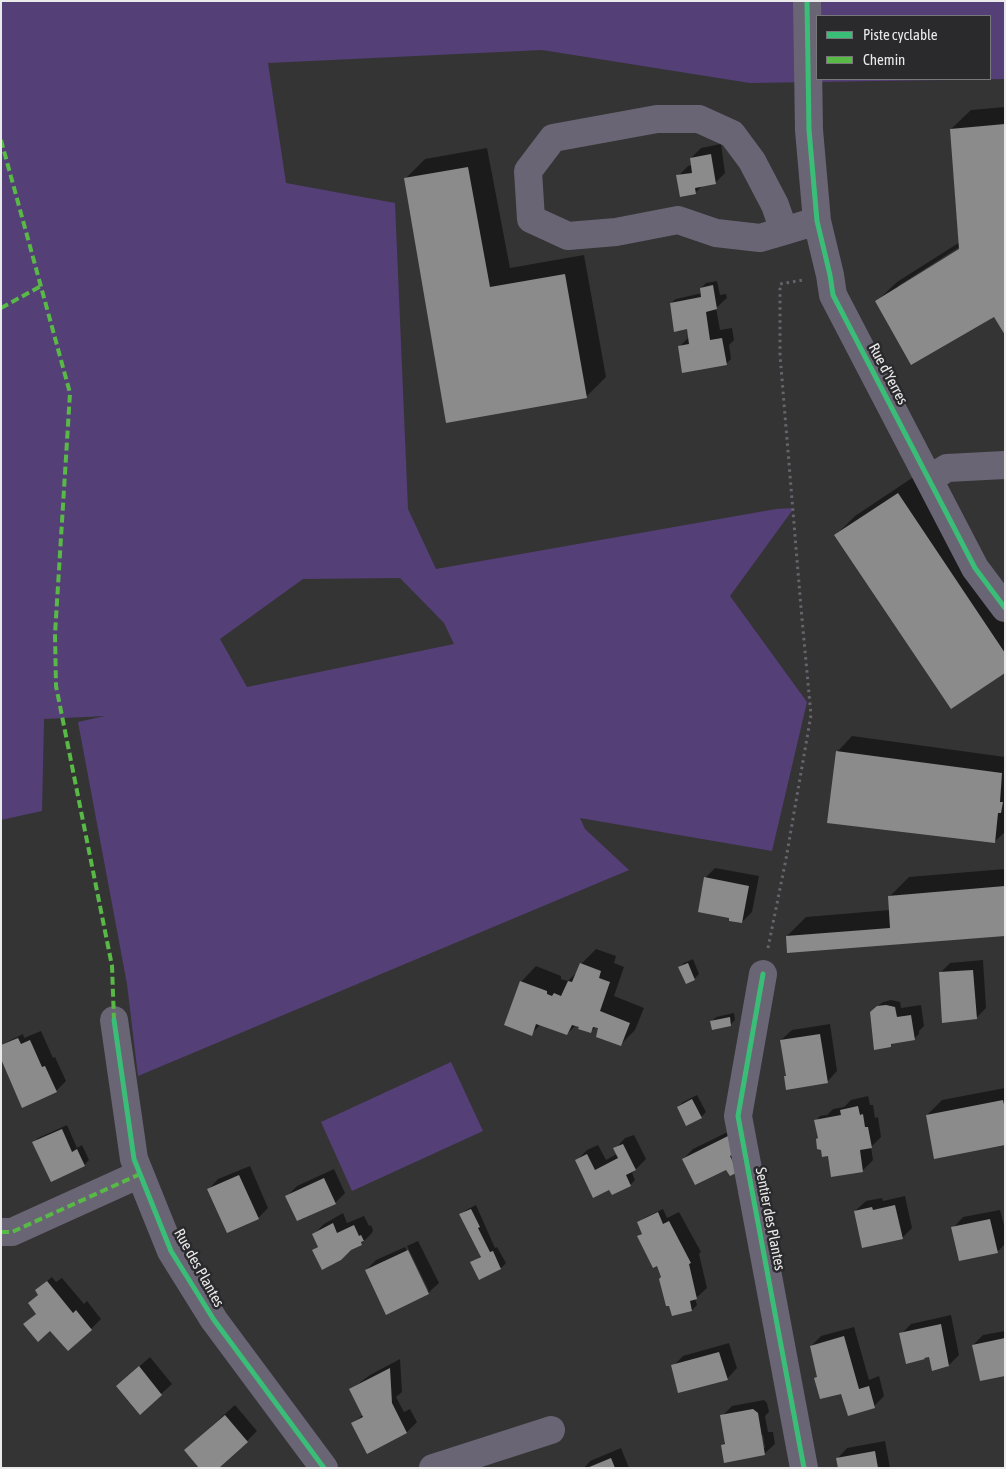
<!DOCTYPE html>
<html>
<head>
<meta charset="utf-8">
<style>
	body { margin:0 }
	#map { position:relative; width:1006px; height:1469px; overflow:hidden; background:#343435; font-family:"Asap Condensed",sans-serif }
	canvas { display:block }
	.frame { position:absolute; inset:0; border:2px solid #eaeaeb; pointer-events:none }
	.legend { position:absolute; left:816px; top:15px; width:175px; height:65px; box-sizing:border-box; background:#2a292c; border:1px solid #777678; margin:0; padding:6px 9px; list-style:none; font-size:15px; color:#eaeaeb }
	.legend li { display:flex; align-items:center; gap:10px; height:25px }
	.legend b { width:25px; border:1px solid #777678 }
</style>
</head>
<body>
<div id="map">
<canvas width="1006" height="1469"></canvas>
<div class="frame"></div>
<ul class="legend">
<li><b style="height:6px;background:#3abd76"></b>Piste cyclable</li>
<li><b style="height:6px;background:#58b947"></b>Chemin</li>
</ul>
</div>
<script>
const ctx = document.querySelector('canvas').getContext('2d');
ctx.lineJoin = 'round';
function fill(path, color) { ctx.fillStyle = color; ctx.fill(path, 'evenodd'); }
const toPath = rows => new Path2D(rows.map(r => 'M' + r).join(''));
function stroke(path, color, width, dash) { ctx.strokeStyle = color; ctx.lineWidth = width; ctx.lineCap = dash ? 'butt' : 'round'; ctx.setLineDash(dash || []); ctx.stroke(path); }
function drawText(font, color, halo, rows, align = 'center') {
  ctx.font = font + ' "Asap Condensed",sans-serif'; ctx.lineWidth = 5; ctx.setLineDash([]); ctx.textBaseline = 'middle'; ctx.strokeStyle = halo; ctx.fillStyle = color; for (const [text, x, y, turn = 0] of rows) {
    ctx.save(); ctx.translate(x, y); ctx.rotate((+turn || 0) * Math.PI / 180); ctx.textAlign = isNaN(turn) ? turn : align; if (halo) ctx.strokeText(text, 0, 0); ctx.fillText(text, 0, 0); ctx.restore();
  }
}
fill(toPath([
	[1,1,1005,1,1005,79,750,83,542,50,268,63,286,183,395,203,408,509,436,569,776,509,794,508,730,596,807,702,772,851,580,818,585,829,629,870,138,1076,127,984,78,722,105,716,44,719,42,811,1,820],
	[817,16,990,16,990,79,817,79],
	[400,578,444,623,454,644,247,687,220,639,303,579],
	[451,1062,483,1131,352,1191,321,1122]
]), '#553f77');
fill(toPath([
	[1005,107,1005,333,995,315,877,301,897,282,960,242,951,129,971,110],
	[964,244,965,246,898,289,898,286],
	[721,144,725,173,715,183,703,185,695,193,678,176,688,166,692,165,691,158,701,148],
	[487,148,510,268,584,255,606,377,586,397,447,422,406,178,425,159],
	[717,281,720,295,726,294,727,298,716,308,720,330,732,328,734,340,729,345,731,359,726,364,679,347,689,337,688,328,671,303,676,299,702,293,701,288,706,283],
	[918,474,1005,604,1005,672,836,535,855,516],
	[852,736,1005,757,1005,832,994,842,837,752],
	[715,868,759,876,752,912,742,922,730,917,705,878],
	[1005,869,1005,935,787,936,806,917,890,910,889,897,909,877],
	[596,949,616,956,614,963,624,967,614,996,644,1008,635,1030,620,1045,600,1027,596,1027,590,1032,576,1025,567,1034,541,1024,531,1034,521,982,536,966,561,976,561,979,568,981,577,972,581,964],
	[693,959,699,974,694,979,680,967,684,963],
	[983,960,986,1008,976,1018,940,973,950,963],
	[891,1000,900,1002,901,1008,921,1005,924,1026,919,1031,919,1034,914,1039,894,1042,890,1046,876,1007,883,1002],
	[734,1013,735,1020,730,1025,711,1022,716,1017],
	[830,1024,837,1071,827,1082,785,1076,787,1074,781,1040,792,1030],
	[41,1031,53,1058,55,1057,66,1081,56,1091,1,1045,23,1034,24,1038],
	[1005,1088,1005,1144,927,1115,942,1100],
	[697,1095,706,1112,701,1117,678,1107,683,1102],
	[868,1096,870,1105,873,1105,875,1118,878,1117,881,1137,871,1147,873,1160,863,1170,829,1155,818,1132,816,1121,820,1116,826,1115,826,1116,833,1109,844,1107,851,1100],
	[744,1124,742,1167,727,1169,683,1159,693,1149],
	[67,1125,77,1148,82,1145,89,1160,84,1165,34,1142,38,1138],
	[634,1135,646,1159,632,1173,635,1180,630,1185,612,1194,610,1188,576,1161,587,1150,598,1145,606,1160,617,1154,615,1149,625,1138],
	[250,1166,268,1208,258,1218,208,1190,218,1179],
	[334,1169,345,1193,335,1203,287,1196,297,1186],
	[905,1196,912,1228,902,1238,855,1211,866,1201,882,1198,883,1201],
	[476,1205,495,1248,497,1247,506,1263,501,1268,479,1278,472,1263,482,1255,461,1214,466,1210],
	[663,1209,667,1218,679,1212,701,1252,699,1254,707,1288,695,1299,697,1305,692,1310,673,1314,663,1276,658,1265,639,1236,643,1232,639,1223,644,1218],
	[1000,1210,1005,1229,1005,1244,998,1251,953,1228,963,1217],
	[343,1213,347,1223,364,1216,369,1226,371,1225,373,1230,372,1233,361,1244,313,1251,319,1245,314,1234,324,1224],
	[418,1241,439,1283,428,1293,366,1270,376,1260,405,1247,426,1291,429,1291,407,1246],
	[52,1277,56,1282,62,1278,84,1304,87,1301,101,1319,91,1329,50,1330,25,1324,37,1313,29,1303,39,1294,41,1286],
	[951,1315,959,1355,949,1365,930,1355,924,1358,901,1334,911,1324],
	[854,1327,869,1380,879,1376,884,1396,874,1406,842,1392,818,1376,811,1346,821,1336],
	[1005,1331,1005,1375,973,1345,983,1335],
	[729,1343,737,1368,727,1379,673,1366,683,1356],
	[150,1357,172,1384,140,1413,117,1386],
	[400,1359,402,1392,396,1397,404,1412,410,1409,417,1422,407,1432,368,1452,353,1423,363,1415,350,1390,370,1375],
	[764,1400,767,1403,769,1412,765,1416,768,1432,773,1432,775,1444,764,1454,722,1445,726,1442,722,1416,732,1406],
	[760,1435,763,1435,765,1448,763,1448],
	[235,1405,257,1431,247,1441,217,1468,185,1450],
	[885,1441,890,1468,839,1468,837,1459,847,1448],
	[621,1448,629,1468,584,1468,590,1461]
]), '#0007');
fill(toPath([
	[1005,124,1005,335,994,317,911,365,875,301,959,249,950,129],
	[711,154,716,184,695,188,696,194,680,197,676,175,692,173,690,158],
	[468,167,490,287,565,274,587,398,446,423,404,178],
	[713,285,717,309,706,312,710,340,722,338,727,365,682,373,678,346,689,344,687,329,674,332,670,303,701,297,700,288],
	[898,493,1005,653,1005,673,951,709,834,535],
	[836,751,1002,773,1000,802,1003,802,1001,813,998,813,995,843,827,823],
	[704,877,749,886,742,923,729,921,729,918,698,912],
	[1005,886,1005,936,787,953,786,936,890,928,888,896],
	[580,963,601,971,599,978,610,982,600,1011,630,1023,621,1046,596,1037,598,1028,593,1027,591,1033,578,1029,579,1027,572,1025,567,1035,536,1024,532,1036,504,1025,520,981,547,991,547,994,552,996,554,993,561,996,568,981,572,982],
	[688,963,695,980,686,984,678,967],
	[973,970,977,1019,942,1023,939,972],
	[886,1005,895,1007,897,1017,911,1015,915,1040,891,1044,891,1047,874,1050,870,1012,877,1006],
	[730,1017,731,1026,712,1030,710,1021],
	[820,1034,828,1083,786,1090,784,1076,786,1076,780,1040],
	[18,1038,21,1044,30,1040,42,1067,45,1066,57,1092,22,1108,1,1059,1,1045],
	[692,1099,702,1118,686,1126,677,1107],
	[1003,1100,1005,1109,1005,1145,934,1159,926,1115],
	[858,1106,860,1115,863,1114,865,1127,868,1127,872,1148,860,1150,863,1172,831,1177,828,1156,822,1157,821,1150,817,1149,816,1139,818,1138,814,1120,841,1115,840,1110],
	[62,1129,72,1152,77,1149,85,1166,51,1182,32,1142],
	[734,1133,738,1151,730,1156,738,1172,730,1176,726,1170,695,1185,682,1159],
	[623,1144,636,1170,626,1175,631,1186,612,1195,609,1190,593,1198,575,1160,587,1154,595,1170,618,1158,613,1148],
	[239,1175,259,1219,227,1233,207,1189],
	[324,1178,336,1204,297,1221,285,1196],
	[895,1205,903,1239,862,1248,854,1211,872,1207,873,1210],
	[471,1209,480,1227,478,1228,490,1252,493,1251,501,1269,479,1280,470,1262,481,1257,459,1214],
	[658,1212,663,1224,669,1221,691,1263,689,1264,697,1299,690,1301,692,1311,672,1316,669,1306,666,1306,659,1279,661,1277,657,1266,653,1268,637,1236,642,1234,637,1222],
	[990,1219,998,1253,959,1261,951,1227],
	[333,1223,337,1233,354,1225,359,1236,361,1235,364,1241,361,1242,362,1245,351,1250,341,1260,322,1270,312,1250,318,1247,312,1234],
	[408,1250,429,1294,386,1315,365,1270],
	[47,1281,73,1313,76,1310,92,1330,68,1351,50,1331,38,1342,23,1324,36,1314,28,1303,38,1295,35,1290],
	[941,1324,949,1366,932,1371,929,1357,924,1358,925,1359,906,1364,899,1333],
	[844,1336,859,1389,869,1386,875,1408,848,1416,841,1394,820,1399,814,1378,817,1377,810,1346],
	[1005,1338,1005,1376,980,1381,972,1345],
	[719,1352,728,1380,678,1393,671,1365],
	[139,1366,162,1395,140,1415,116,1386],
	[390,1368,392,1403,407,1433,367,1454,351,1423,363,1417,349,1389],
	[753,1409,758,1413,765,1455,724,1463,721,1445,725,1444,720,1415],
	[225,1415,248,1442,219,1468,199,1468,184,1450],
	[875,1451,878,1468,838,1468,836,1458],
	[611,1458,615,1468,587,1468]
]), '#8b8b8c');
stroke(toPath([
	[768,948,786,859,811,715,801,608,780,355,780,284,803,280]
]), '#68646d', 3, [2.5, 4]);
stroke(toPath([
	[807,1,809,130,817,221,830,275,833,295,975,568,1005,608],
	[784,231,775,205,752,161,732,134,699,119,657,119,553,138,528,171,531,219,568,236,616,232,678,220,716,233,760,238,784,231,817,221],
	[929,479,947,468,1005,465],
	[763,974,738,1116,804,1468],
	[114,1020,134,1159,171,1251,214,1320,324,1468],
	[1,1232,12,1232,140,1174],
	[433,1468,551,1430]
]), '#6a6574', 28);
stroke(toPath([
	[1,140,70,393,55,634,56,686,112,966,114,1020],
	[1,308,41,286],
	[1,1232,12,1232,140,1174]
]), '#58b947', 4, [8, 4]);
stroke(toPath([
	[807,1,809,130,817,221,830,275,833,295,975,568,1005,608],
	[763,974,738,1116,804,1468],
	[114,1020,134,1159,171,1251,214,1320,324,1468]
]), '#3abd76', 5);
drawText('15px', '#eaeaeb', '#2a292c', [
	["Rue d'Yerres",888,374,62],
	["Sentier des Plantes",770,1219,79],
	["Rue des Plantes",199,1268,61]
]);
</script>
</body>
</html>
